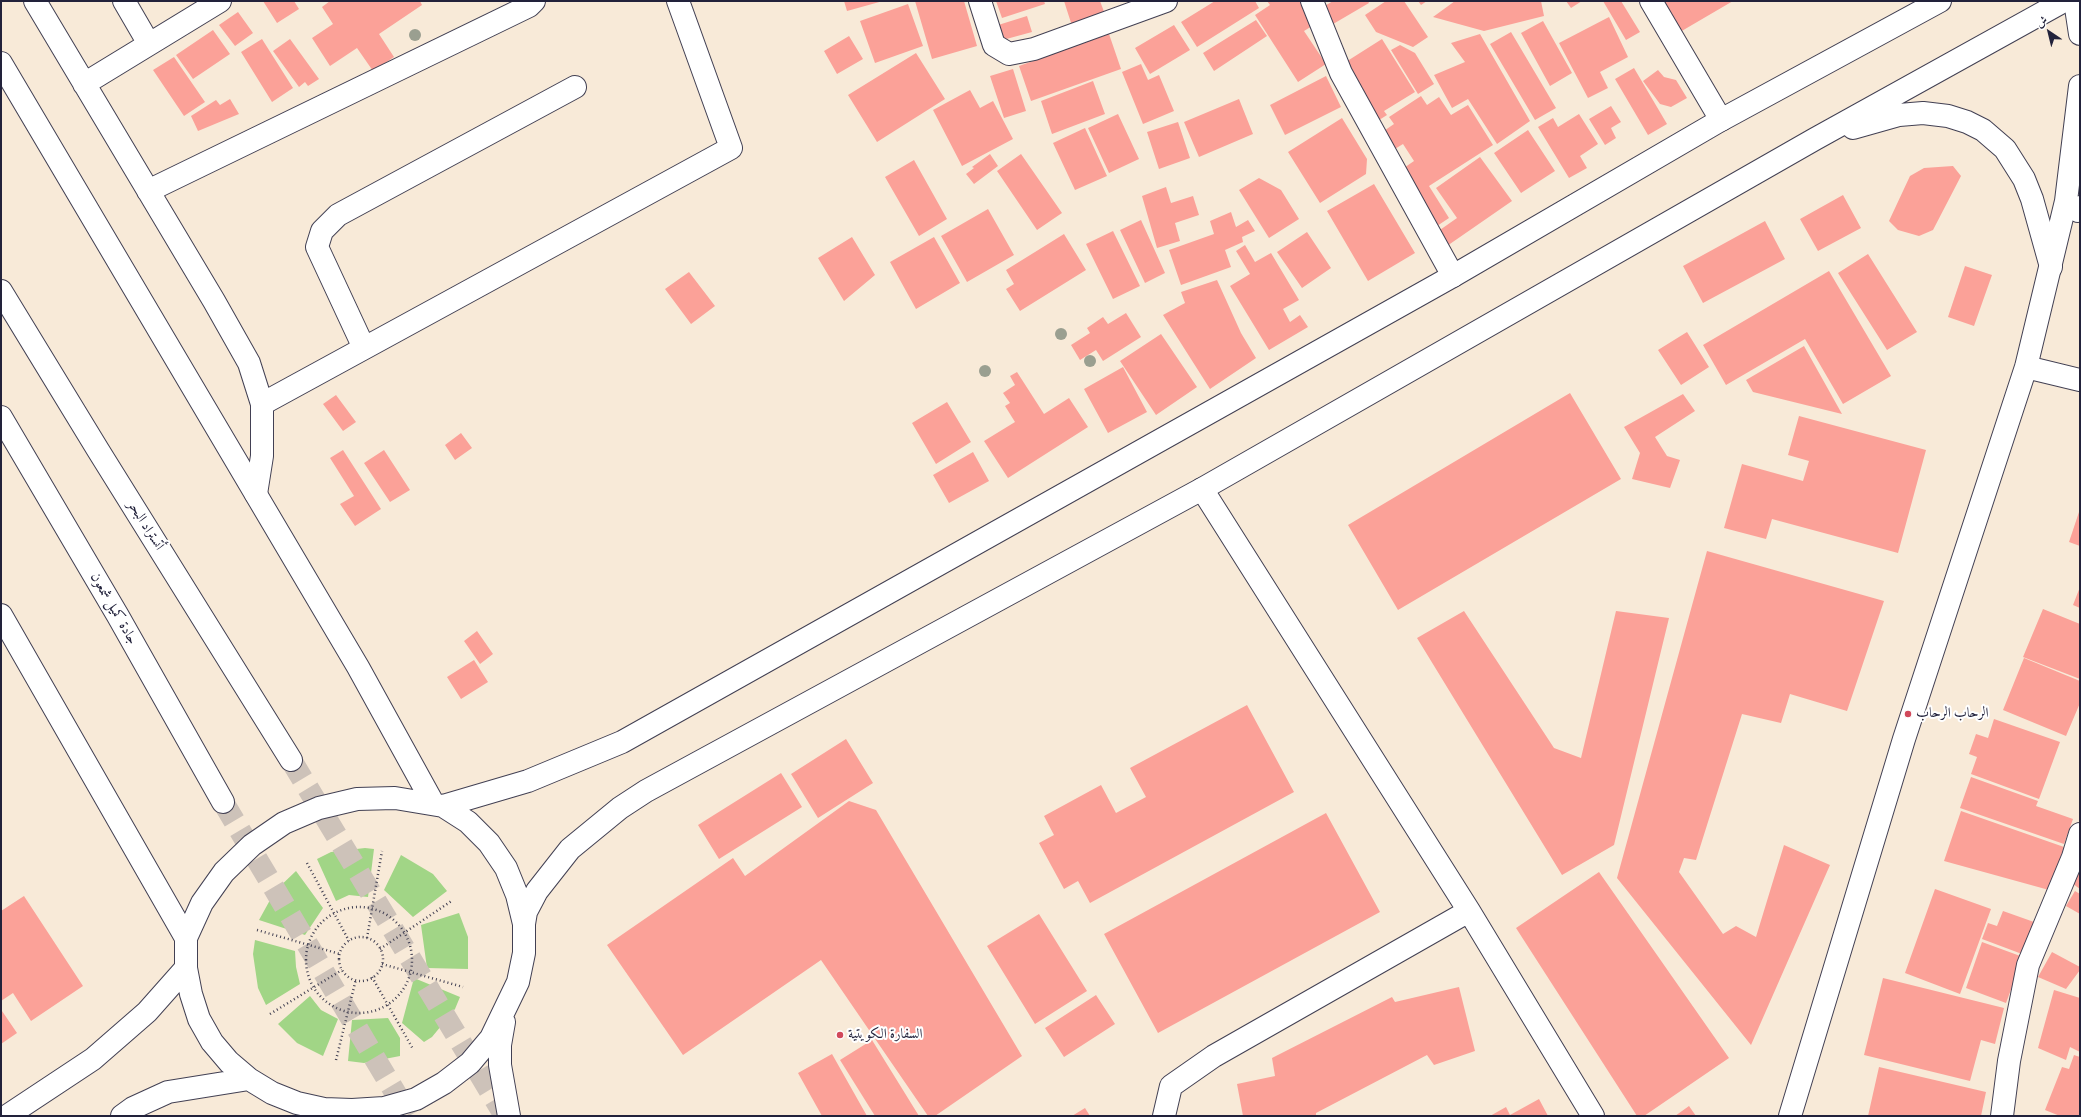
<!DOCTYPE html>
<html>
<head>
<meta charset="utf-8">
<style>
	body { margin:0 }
	#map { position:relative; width:2081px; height:1117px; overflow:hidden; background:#f8ead8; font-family:"IM FELL DW Pica",Amiri,serif }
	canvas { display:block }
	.frame { position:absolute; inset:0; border:2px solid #22223b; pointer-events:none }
	.north { position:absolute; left:2029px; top:12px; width:40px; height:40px; -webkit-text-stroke:3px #fff; paint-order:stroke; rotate:325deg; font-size:11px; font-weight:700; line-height:16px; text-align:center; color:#22223b }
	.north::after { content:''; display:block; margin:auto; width:14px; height:18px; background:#22223b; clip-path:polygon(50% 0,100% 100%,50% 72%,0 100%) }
</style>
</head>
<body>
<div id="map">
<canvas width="2081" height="1117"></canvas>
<div class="frame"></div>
<div class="north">ش</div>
</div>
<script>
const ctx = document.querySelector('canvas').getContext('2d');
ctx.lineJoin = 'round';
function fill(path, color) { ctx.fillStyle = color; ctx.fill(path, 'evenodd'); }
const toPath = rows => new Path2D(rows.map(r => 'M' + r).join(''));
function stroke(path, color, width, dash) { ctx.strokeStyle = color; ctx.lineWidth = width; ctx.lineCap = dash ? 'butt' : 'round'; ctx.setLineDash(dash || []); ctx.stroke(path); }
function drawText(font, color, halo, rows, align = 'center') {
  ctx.font = font + ' "IM FELL DW Pica",Amiri,serif'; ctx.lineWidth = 4; ctx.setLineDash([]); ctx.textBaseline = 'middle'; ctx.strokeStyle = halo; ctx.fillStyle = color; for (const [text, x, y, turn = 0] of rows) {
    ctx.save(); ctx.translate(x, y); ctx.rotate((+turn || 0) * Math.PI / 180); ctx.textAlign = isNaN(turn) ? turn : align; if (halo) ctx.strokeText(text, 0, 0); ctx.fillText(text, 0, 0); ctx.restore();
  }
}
fill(toPath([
	[365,848,374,849,368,897,349,895,336,901,317,859,331,852],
	[401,855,433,874,447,891,413,917,384,890],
	[296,871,323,908,305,935,259,920,275,891],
	[459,913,468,937,468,969,427,968,421,925],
	[255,940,295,951,296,967,300,984,266,1005,258,988,253,954],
	[414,978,460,997,455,1009,432,1037,424,1042,402,1023],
	[310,996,321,1010,338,1019,323,1056,297,1043,278,1024],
	[388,1018,400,1038,400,1056,364,1063,348,1061,352,1020]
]), '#a1d586');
fill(toPath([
	[263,1,294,1,299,9,277,23],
	[330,1,420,1,422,5,379,34,394,57,373,71,357,48,330,66,312,38,333,24,322,7],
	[844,1,883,1,847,11],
	[915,1,964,1,977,46,932,59],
	[996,1,1044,1,1045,4,1002,18],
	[1064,1,1100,1,1106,17,1073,29],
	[1215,1,1255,1,1259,8,1197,47,1181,22],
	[1267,1,1303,1,1317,23,1304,31,1326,64,1298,82,1255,15,1270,5],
	[1333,1,1368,1,1369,3,1328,27,1318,10],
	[1386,1,1404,1,1428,37,1413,47,1376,32,1365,15],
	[1418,1,1427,1,1421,5],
	[1455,1,1541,1,1544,16,1484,31,1433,17],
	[1566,1,1582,1,1571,8],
	[1603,1,1621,1,1640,32,1626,40],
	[1662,1,1733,1,1680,32],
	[908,4,923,46,875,63,860,21],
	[238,12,253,33,235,46,219,25],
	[1027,16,1032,32,999,41,995,26],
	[1609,17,1628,57,1600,72,1608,88,1588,98,1559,43],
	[1256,20,1267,36,1214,71,1203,53],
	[1543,21,1572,73,1550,86,1521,33],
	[1174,25,1190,50,1150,74,1135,48],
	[213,30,230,54,193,79,176,55],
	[1511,32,1556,108,1535,120,1490,44],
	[1109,34,1121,69,1031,101,1019,66],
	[1480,34,1530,121,1497,144,1468,99,1452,108,1434,75,1465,62,1451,43],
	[849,36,863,59,837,74,824,51],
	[262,39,293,88,272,102,241,52],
	[290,39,319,79,308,86,305,82,299,87,273,51],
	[1382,39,1415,92,1384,111,1387,115,1376,122,1341,65],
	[1400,45,1415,53,1434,84,1418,94,1391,50],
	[916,53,945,99,877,142,848,95],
	[174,57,205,102,184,116,153,70],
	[1141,64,1148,80,1159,75,1174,111,1143,124,1122,72],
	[1634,68,1667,124,1648,135,1615,79],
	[1013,69,1026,111,1004,118,990,76],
	[1658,70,1664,77,1676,80,1687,98,1671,107,1660,104,1643,81],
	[1326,76,1341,107,1285,135,1270,105],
	[1093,81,1105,114,1052,134,1041,101],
	[970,90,980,108,993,101,1013,139,962,166,933,110],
	[1421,96,1427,105,1439,97,1451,115,1468,105,1493,145,1429,186,1449,218,1434,228,1398,172,1414,161,1403,144,1390,152,1378,135,1394,124,1389,117],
	[230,99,239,114,198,131,191,116,216,100,220,105],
	[1239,99,1253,134,1199,157,1184,122],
	[1611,106,1621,122,1611,128,1616,138,1605,145,1589,119],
	[1118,114,1139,159,1109,173,1088,128],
	[1579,114,1598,144,1580,156,1587,168,1569,178,1538,127,1553,118,1558,127],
	[1342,118,1367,159,1366,174,1320,203,1288,152],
	[1178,122,1190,158,1159,169,1147,132],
	[1085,128,1107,176,1075,190,1053,143],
	[1528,130,1555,171,1521,193,1494,153],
	[990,154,998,166,974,184,966,174,974,168,972,167],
	[1021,154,1062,213,1037,230,997,171],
	[1480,157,1512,201,1447,246,1437,232,1457,218,1436,188],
	[914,160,947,219,919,236,885,177],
	[1953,166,1961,176,1933,230,1919,236,1898,230,1889,221,1910,176,1924,168],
	[1259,178,1281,190,1299,219,1269,238,1239,190],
	[1374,184,1415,253,1368,281,1327,211],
	[1166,187,1171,203,1193,196,1199,215,1175,223,1180,241,1157,248,1142,196],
	[1843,195,1861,228,1818,251,1800,219],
	[988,209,1014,255,967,282,941,236],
	[1231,212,1236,227,1248,220,1255,231,1242,237,1243,242,1225,250,1231,267,1181,285,1169,250,1214,234,1210,221],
	[1141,220,1165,273,1145,283,1120,230],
	[1765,221,1785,259,1703,303,1683,266],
	[1113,231,1140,286,1113,299,1086,244],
	[1307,232,1331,268,1302,288,1277,252],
	[1064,234,1086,270,1020,311,1006,289,1014,284,1006,270],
	[852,237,875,275,844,301,818,258],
	[934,237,960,283,916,309,890,262],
	[1245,245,1255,262,1271,253,1299,300,1283,309,1290,322,1300,315,1308,327,1269,350,1230,286,1250,274,1236,251],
	[1868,254,1917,332,1887,350,1838,273],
	[1965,266,1992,275,1974,326,1948,317],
	[1829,271,1891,376,1843,404,1805,339,1726,385,1703,345],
	[689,272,715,306,691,324,665,289],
	[1217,280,1241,333,1256,358,1210,389,1163,315,1185,303,1181,292],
	[1126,313,1141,337,1103,361,1096,350,1080,360,1071,345,1090,333,1087,328,1103,317,1108,324],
	[1687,332,1709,367,1681,385,1658,350],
	[1161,334,1197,387,1156,415,1120,361],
	[1804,346,1842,414,1753,392,1746,380],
	[1123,367,1147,412,1108,433,1084,389],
	[1017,372,1044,414,1069,398,1088,427,1008,478,984,441,1015,422,1005,406,1010,403,1003,393,1015,385,1010,376],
	[1570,393,1621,479,1398,610,1348,525],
	[1683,394,1695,411,1655,437,1667,456,1680,460,1670,488,1632,479,1640,453,1624,427],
	[336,395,356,422,343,431,323,404],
	[947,402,971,442,936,464,912,423],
	[1799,416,1926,450,1898,553,1772,519,1766,539,1724,528,1742,464,1803,481,1809,461,1788,455],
	[461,433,472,448,455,460,445,445],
	[343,450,381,509,355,526,340,504,354,496,330,458],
	[384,450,410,490,390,502,364,463],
	[973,452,989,481,949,503,933,475],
	[2080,509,2080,546,2069,542],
	[1707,551,1884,601,1847,711,1790,694,1781,723,1742,714,1696,860,1684,858,1679,872,1723,934,1736,926,1756,937,1784,845,1830,865,1751,1045,1617,878],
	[2080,587,2080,608,2073,605],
	[2043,609,2080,624,2080,679,2023,657],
	[1464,611,1554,748,1581,758,1616,611,1669,618,1614,845,1562,875,1417,638],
	[477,631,493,654,480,664,464,641],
	[2024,658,2080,681,2080,703,2066,736,2003,710],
	[474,660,488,682,461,699,447,677],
	[1247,705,1294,792,1090,903,1078,881,1064,889,1039,843,1054,835,1044,816,1101,785,1116,813,1146,797,1130,768],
	[1994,719,2060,742,2039,799,1971,774,1977,757,1969,754,1976,734,1988,738],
	[846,739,873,783,818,818,791,774],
	[781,773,802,807,719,859,698,825],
	[1971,777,2038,801,2036,806,2073,819,2064,844,1960,808],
	[849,801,876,810,1022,1056,935,1116,928,1116,821,960,683,1055,607,945,733,858,745,876],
	[1961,811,2064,847,2049,890,1944,861],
	[1326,813,1380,912,1158,1033,1104,934],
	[2080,867,2080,889,2069,881],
	[1599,872,1729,1058,1644,1116,1637,1116,1516,928],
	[1935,889,1991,909,1960,994,1905,973],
	[2075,891,2080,894,2080,914,2066,906],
	[24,896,83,986,31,1021,13,993,1,1001,1,911],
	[2003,911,2034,922,2022,954,1982,939,1988,923,1997,926],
	[1039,914,1087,991,1035,1024,987,946],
	[1982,942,2023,957,2006,1003,1966,988],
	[2052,952,2080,967,2080,970,2066,989,2038,977],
	[1883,978,2004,1008,1995,1044,1981,1040,1970,1081,1864,1055],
	[1459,987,1475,1051,1434,1065,1427,1055,1316,1113,1316,1116,1243,1116,1237,1084,1275,1076,1272,1058,1392,997,1395,1002],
	[2054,990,2080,998,2080,1052,2070,1047,2066,1060,2038,1048],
	[1096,995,1115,1024,1064,1057,1045,1028],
	[2,1011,17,1033,1,1044,1,1012],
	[872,1040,919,1116,875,1116,840,1060],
	[832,1054,867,1116,822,1116,798,1073],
	[2074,1055,2080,1057,2080,1115,2060,1116,2045,1110,2062,1067,2069,1069],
	[1879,1067,1986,1092,1981,1116,1868,1116],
	[1539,1099,1548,1116,1490,1116,1506,1107,1510,1115],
	[1689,1106,1696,1116,1675,1116],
	[1085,1108,1090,1116,1072,1116]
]), '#fba198');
stroke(toPath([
	[291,760,505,1116],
	[223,802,409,1116]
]), '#cdc2b9', 22, [22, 11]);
const minor = toPath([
	[35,1,214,301,249,363,262,404,262,456,256,494],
	[124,1,149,44],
	[980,1,994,45,1009,54,1034,49,1166,1],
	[1312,1,1341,73,1453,276],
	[1651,1,1721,120],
	[2075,1,2080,34],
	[84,84,220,1],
	[148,191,529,6,534,1],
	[364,348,317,247,322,231,338,215,575,87],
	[2026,367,2080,380],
	[262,404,731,148,678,1],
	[1202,489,1469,911,1593,1116],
	[1164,1116,1171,1086,1214,1056,1469,911],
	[1790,1116,1904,739,2026,367,2066,201,2080,86],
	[2002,1116,2009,1061,2028,965,2073,857,2080,834]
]);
const major = toPath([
	[1,63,358,667,433,803],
	[1853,128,1899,115,1923,113,1948,116,1967,122,1983,130,2005,149,2024,179,2032,199,2051,267],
	[2078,211,2080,207],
	[1,615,186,938],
	[443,806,468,822,489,843,506,868,517,895,524,924,524,953,518,982,491,1038,470,1063,444,1083,416,1099,384,1108,352,1110,324,1109,297,1103,272,1093,249,1079,229,1062,212,1042,199,1019,191,994,186,968,186,938,202,903,224,872,252,845,284,823,319,808,357,799,395,798,443,806,528,781,622,742,1453,276,1721,120,1940,1],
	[524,924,526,912,537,891,570,849,620,808,646,791,1202,489,1815,139,2064,1],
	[504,1022,500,1045,500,1065,509,1116],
	[7,1116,93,1059,147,1012,186,968],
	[122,1116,133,1108,168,1092,249,1079]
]);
const highway = toPath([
	[1,291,98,450,291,760],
	[1,417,118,616,223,802]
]);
stroke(minor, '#424053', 24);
stroke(major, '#424053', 24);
stroke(highway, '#424053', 24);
stroke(toPath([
	[307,863,349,941],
	'306 960a53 53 0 1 1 106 0a53 53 0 1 1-106 0Z',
	[257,930,340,954],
	'339 959a22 22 0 1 1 44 0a22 22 0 1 1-44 0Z',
	[367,938,382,851],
	[380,949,453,900],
	[382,964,463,987],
	[372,977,413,1049],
	[270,1014,342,970],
	[336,1060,356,979]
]), '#424053', 2.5, [1, 3]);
stroke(minor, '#fff', 22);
stroke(major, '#fff', 22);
stroke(highway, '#fff', 22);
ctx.fillStyle = '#9a9f90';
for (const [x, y] of [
	[415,35],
	[1061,334],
	[1090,361],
	[985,371]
]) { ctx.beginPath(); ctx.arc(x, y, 6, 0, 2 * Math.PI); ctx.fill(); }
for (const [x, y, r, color] of [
	[1908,714,4,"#d1495b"],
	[840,1035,4,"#d1495b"]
]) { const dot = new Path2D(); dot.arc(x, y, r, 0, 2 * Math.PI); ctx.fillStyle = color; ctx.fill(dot); stroke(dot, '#fff', 1.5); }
drawText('14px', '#22223b', '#fff', [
	["أتستراد البحر",145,526,58],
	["جادة كميل شمعون",113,609,60]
]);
drawText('14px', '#22223b', '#fff', [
	["الرحاب الرحاب",1916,714],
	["السفارة الكويتية",848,1035]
], 'left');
</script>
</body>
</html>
